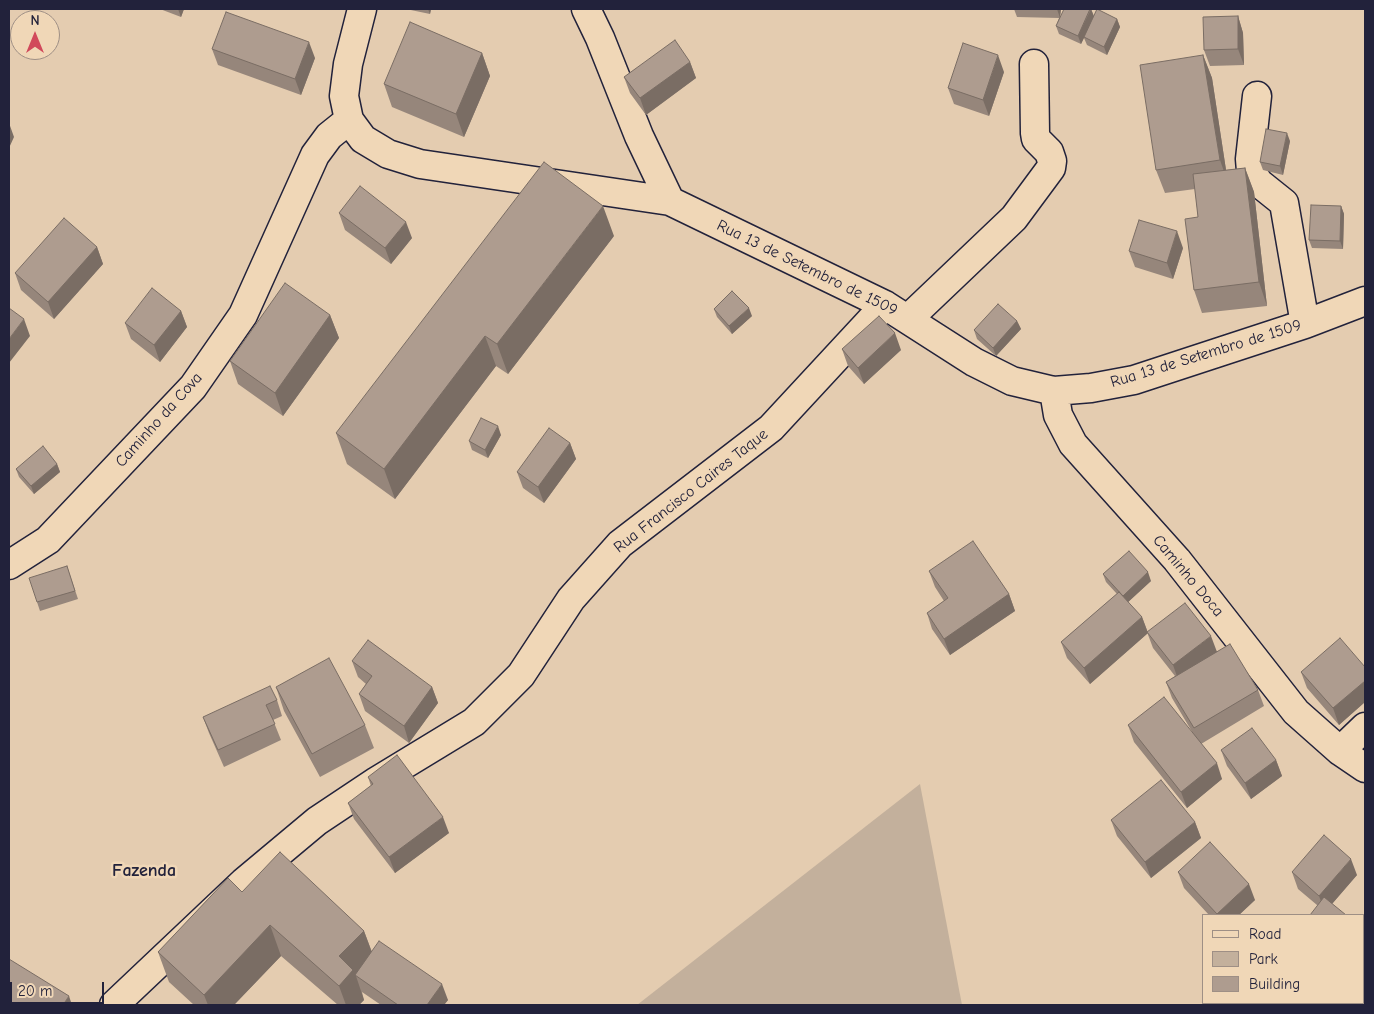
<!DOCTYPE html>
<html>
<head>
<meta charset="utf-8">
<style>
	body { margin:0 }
	#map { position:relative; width:1374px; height:1014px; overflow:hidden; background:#e4ccb0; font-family:"Comic Neue",sans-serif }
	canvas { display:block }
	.frame { position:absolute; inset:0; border:10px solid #22223b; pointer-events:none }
	.legend { position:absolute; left:1202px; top:914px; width:162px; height:90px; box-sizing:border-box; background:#f0d7b7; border:1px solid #9e8f85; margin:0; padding:6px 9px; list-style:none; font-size:15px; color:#22223b }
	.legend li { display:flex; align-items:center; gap:10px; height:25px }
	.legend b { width:25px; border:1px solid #9e8f85 }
	.north { position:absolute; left:10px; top:10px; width:50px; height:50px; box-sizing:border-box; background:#f0d7b7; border:1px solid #9e8f85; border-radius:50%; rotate:0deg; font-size:14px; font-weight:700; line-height:20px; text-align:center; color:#22223b }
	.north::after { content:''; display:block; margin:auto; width:18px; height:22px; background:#d1495b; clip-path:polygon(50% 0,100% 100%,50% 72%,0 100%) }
	.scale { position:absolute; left:10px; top:982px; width:94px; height:22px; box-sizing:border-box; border:2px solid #22223b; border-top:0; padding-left:6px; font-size:15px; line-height:18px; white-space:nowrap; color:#22223b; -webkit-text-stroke:4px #f0d7b7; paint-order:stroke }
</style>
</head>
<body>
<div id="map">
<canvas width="1374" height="1014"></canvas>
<div class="frame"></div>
<ul class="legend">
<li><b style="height:6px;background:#f0d7b7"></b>Road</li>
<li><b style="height:14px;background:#c3b09c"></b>Park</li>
<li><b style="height:14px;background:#ae9c8f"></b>Building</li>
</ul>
<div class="north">N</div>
<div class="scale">20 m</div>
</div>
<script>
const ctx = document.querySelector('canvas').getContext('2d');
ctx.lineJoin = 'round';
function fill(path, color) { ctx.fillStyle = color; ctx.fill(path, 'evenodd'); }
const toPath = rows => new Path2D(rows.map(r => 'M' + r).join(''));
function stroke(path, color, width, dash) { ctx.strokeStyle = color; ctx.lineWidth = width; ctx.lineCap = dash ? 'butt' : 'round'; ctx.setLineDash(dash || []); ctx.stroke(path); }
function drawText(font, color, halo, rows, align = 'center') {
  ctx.font = font + ' "Comic Neue",sans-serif'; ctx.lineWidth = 5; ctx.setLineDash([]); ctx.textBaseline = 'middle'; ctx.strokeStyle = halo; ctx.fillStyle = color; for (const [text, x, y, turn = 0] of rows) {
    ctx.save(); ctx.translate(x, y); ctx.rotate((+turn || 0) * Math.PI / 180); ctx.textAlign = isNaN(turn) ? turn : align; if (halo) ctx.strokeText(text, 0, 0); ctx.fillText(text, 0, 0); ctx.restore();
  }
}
fill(toPath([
	[920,784,962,1005,637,1005]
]), '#c3b09c');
const minor = toPath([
	[362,9,348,64,344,96,349,120,363,139,388,154,420,164,670,201,885,305,974,362,1012,381,1054,391,1091,388,1134,380,1305,324,1365,301],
	[586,9,600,38,639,136,670,201],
	[1257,96,1250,159,1251,171,1259,183,1284,203,1305,324],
	[909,318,1014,218,1051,168,1052,161,1049,152,1036,139,1035,133,1034,64],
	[1054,391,1058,415,1073,444,1177,560,1296,712,1340,751,1365,768],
	[9,565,48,540,193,387,243,315,315,155,329,136,349,120],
	[1340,751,1365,727],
	[114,1005,244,882,317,821,377,781,474,722,521,675,571,599,620,544,771,428,885,305]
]);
stroke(minor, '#22223b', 31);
stroke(minor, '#f0d7b7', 28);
fill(toPath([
	[160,9,184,9,181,17],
	[406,9,431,9,430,14],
	[1014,9,1061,9,1060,16,1091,9,1094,16,1117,19,1120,27,1107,55,1087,45,1084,38,1081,44,1059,34,1056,26,1059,18,1017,17],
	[1238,16,1243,33,1244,65,1210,66,1204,50],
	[212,49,315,58,301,95,218,65],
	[482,53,490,76,464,137,392,107,384,84],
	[1203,55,1212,78,1226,170,1245,168,1254,192,1267,306,1202,313,1194,290,1198,217,1195,189,1165,193,1156,170],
	[690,62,696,78,646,115,630,93,624,77],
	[1004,72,989,116,954,104,948,88],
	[1290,141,1283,175,1263,170,1260,162],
	[1341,206,1344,214,1343,249,1312,248,1309,240],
	[339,213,412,238,391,264,345,230],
	[614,236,508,374,496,366,395,499,347,464,336,433],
	[97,247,103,264,54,319,21,290,15,273],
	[1183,248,1173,279,1135,267,1129,251],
	[714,309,752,316,732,334,717,317],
	[181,311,187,327,160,362,131,339,125,323],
	[330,315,339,338,283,416,238,384,230,361],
	[1017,321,1021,329,996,356,977,339,974,330],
	[842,349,901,350,864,384,848,366],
	[501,435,488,458,472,450,469,441],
	[570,443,576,459,544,503,523,488,517,472],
	[57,464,60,472,34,494,19,477,16,469],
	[67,566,78,599,40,611,37,602],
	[929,571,1009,594,1015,611,950,655,932,629,927,613,944,601,935,587],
	[1103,574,1151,581,1128,602,1142,617,1148,633,1090,684,1067,658,1061,642,1117,594,1106,582],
	[1147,632,1217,651,1258,690,1264,706,1201,744,1222,779,1187,808,1134,742,1128,725,1194,735,1172,698,1166,682,1175,676,1153,648],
	[352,661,432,687,438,703,409,743,365,711,359,694,366,684,358,677],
	[1365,667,1365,702,1339,725,1307,688,1301,672],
	[276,687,365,725,374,748,320,777,284,711],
	[277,700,282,716,273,720,281,740,224,767,209,733,203,717],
	[1221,750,1276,760,1282,776,1251,799,1227,766],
	[368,777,449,833,395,873,354,819,348,803,371,786],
	[1111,820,1195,822,1201,838,1151,878,1117,836],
	[1178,872,1255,900,1239,915,1209,915,1184,888],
	[1292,872,1357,875,1332,904,1317,905,1298,889],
	[242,892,364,931,372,952,448,1000,444,1005,381,1005,362,992,364,1000,359,1005,338,1005,281,956,234,1005,194,1005,169,982,158,952],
	[1289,1003,1309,1003,1307,1005,1292,1005]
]), '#96867b');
fill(toPath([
	[178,9,184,9,181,17],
	[428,9,431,9,430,14],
	[1057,9,1061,9,1060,18],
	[1091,9,1094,17,1081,44,1078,36],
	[1238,16,1243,33,1244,65,1238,49],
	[1117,19,1120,27,1107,55,1104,47],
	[309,42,315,58,301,95,295,79],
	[482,53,490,76,464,137,456,114],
	[998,55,1004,72,989,116,983,100],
	[1203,55,1212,78,1228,183,1220,160],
	[690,62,696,78,646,115,640,98],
	[9,123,14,137,9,148],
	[1287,133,1290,141,1283,175,1280,166],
	[1245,168,1254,192,1267,306,1259,282],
	[603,206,614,236,508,374,497,344],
	[1341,206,1344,214,1343,249,1340,241],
	[406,222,412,238,391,264,385,248],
	[1177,231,1183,248,1173,279,1167,263],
	[97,247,103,264,54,319,48,302],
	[749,308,752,316,732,334,729,326],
	[181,311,187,327,160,362,154,345],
	[330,315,339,338,283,416,275,393],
	[24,319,30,336,9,363,9,339],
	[1017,321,1021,329,996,356,993,348],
	[895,333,901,350,864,384,858,368],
	[485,336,496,366,395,499,384,469],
	[498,426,501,435,488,458,485,450],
	[570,443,576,459,544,503,538,487],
	[57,464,60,472,34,494,31,486],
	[1148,572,1151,581,1126,604,1123,596],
	[1009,594,1015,611,950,655,944,639],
	[1142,617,1148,633,1090,684,1084,668],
	[1211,636,1217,652,1179,682,1173,665],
	[1365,681,1365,702,1339,725,1333,708],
	[432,687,438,703,409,743,404,726],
	[1276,760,1282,776,1251,799,1245,783],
	[1217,763,1222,779,1187,808,1181,792],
	[443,817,449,833,395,873,389,857],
	[1195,822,1201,838,1151,878,1145,862],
	[1351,859,1357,875,1325,912,1319,896],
	[1249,884,1255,900,1239,915,1217,915,1217,914],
	[270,925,281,956,234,1005,208,1005,204,995],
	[364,931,375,961,356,976,364,1000,359,1005,346,1005,339,986,339,956],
	[1363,933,1365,940,1365,944,1363,947],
	[442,984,448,1000,444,1005,427,1005],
	[69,996,72,1005,63,1005],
	[1298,1003,1309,1003,1307,1005,1298,1005]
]), '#7a6d64');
const building = toPath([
	[1064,9,1090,9,1078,36,1056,26,1064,9],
	[1097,9,1117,19,1104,47,1084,37,1097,9],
	[226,12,309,42,295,79,212,49,226,12],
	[1238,16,1238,49,1204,50,1203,17,1238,16],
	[410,22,482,53,456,114,384,84,410,22],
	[675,40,690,62,640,98,624,77,675,40],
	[963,43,998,55,983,100,948,88,963,43],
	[1203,55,1220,160,1156,170,1140,65,1203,55],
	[1266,129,1287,133,1280,166,1260,162,1266,129],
	[544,162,603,206,497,344,485,336,384,469,336,433,544,162],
	[1245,168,1259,282,1194,290,1185,219,1198,217,1193,174,1245,168],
	[360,186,406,222,385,248,339,213,360,186],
	[1311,205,1341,206,1340,241,1309,240,1311,205],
	[64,218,97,247,48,302,15,273,64,218],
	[1139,220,1177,231,1167,263,1129,251,1139,220],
	[285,283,330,315,275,393,230,361,285,283],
	[152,288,181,311,154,345,125,323,152,288],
	[732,291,749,308,729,326,714,309,732,291],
	[998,304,1017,321,993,348,974,330,998,304],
	[9,308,24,319,9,339,9,308],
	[879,316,895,333,858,368,842,349,879,316],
	[481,418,498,426,485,450,469,441,481,418],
	[549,428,570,443,538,487,517,472,549,428],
	[43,446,57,464,31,486,16,469,43,446],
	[973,541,1009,594,944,639,927,613,948,598,929,571,973,541],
	[1129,551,1148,572,1123,596,1103,574,1129,551],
	[67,566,75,591,37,602,29,578,67,566],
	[1119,592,1142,617,1084,668,1061,642,1119,592],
	[1185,603,1211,636,1173,665,1147,632,1185,603],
	[1340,638,1365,667,1365,681,1333,708,1301,672,1340,638],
	[368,640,432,687,404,726,359,694,372,676,352,661,368,640],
	[1230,644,1258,690,1194,728,1166,682,1230,644],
	[329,658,365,725,312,754,276,687,329,658],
	[270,686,277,700,266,705,275,724,218,750,203,717,270,686],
	[1164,697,1217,763,1181,792,1128,725,1164,697],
	[1252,728,1276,760,1245,783,1221,750,1252,728],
	[397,755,443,817,389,857,348,803,373,784,368,777,397,755],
	[1161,780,1195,822,1145,862,1111,820,1161,780],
	[1324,835,1351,859,1319,896,1292,872,1324,835],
	[1210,842,1249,884,1217,914,1178,872,1210,842],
	[280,852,364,931,339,956,353,970,339,986,270,925,204,995,158,952,228,878,242,892,280,852],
	[1324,897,1346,915,1310,915,1324,897],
	[379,941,442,984,427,1005,398,1005,355,975,379,941],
	[9,959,69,996,63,1005,9,1005,9,959]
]);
fill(building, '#ae9c8f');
stroke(building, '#7a6d64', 1);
drawText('16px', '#22223b', '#f0d7b7', [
	["Rua 13 de Setembro de 1509",807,268,26],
	["Rua 13 de Setembro de 1509",1206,354,-17],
	["Caminho da Cova",159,420,-48],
	["Rua Francisco Caires Taque",691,491,-38],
	["Caminho Doca",1188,576,50]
]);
drawText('bold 18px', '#22223b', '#f0d7b7', [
	["Fazenda",144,871]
]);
</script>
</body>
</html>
